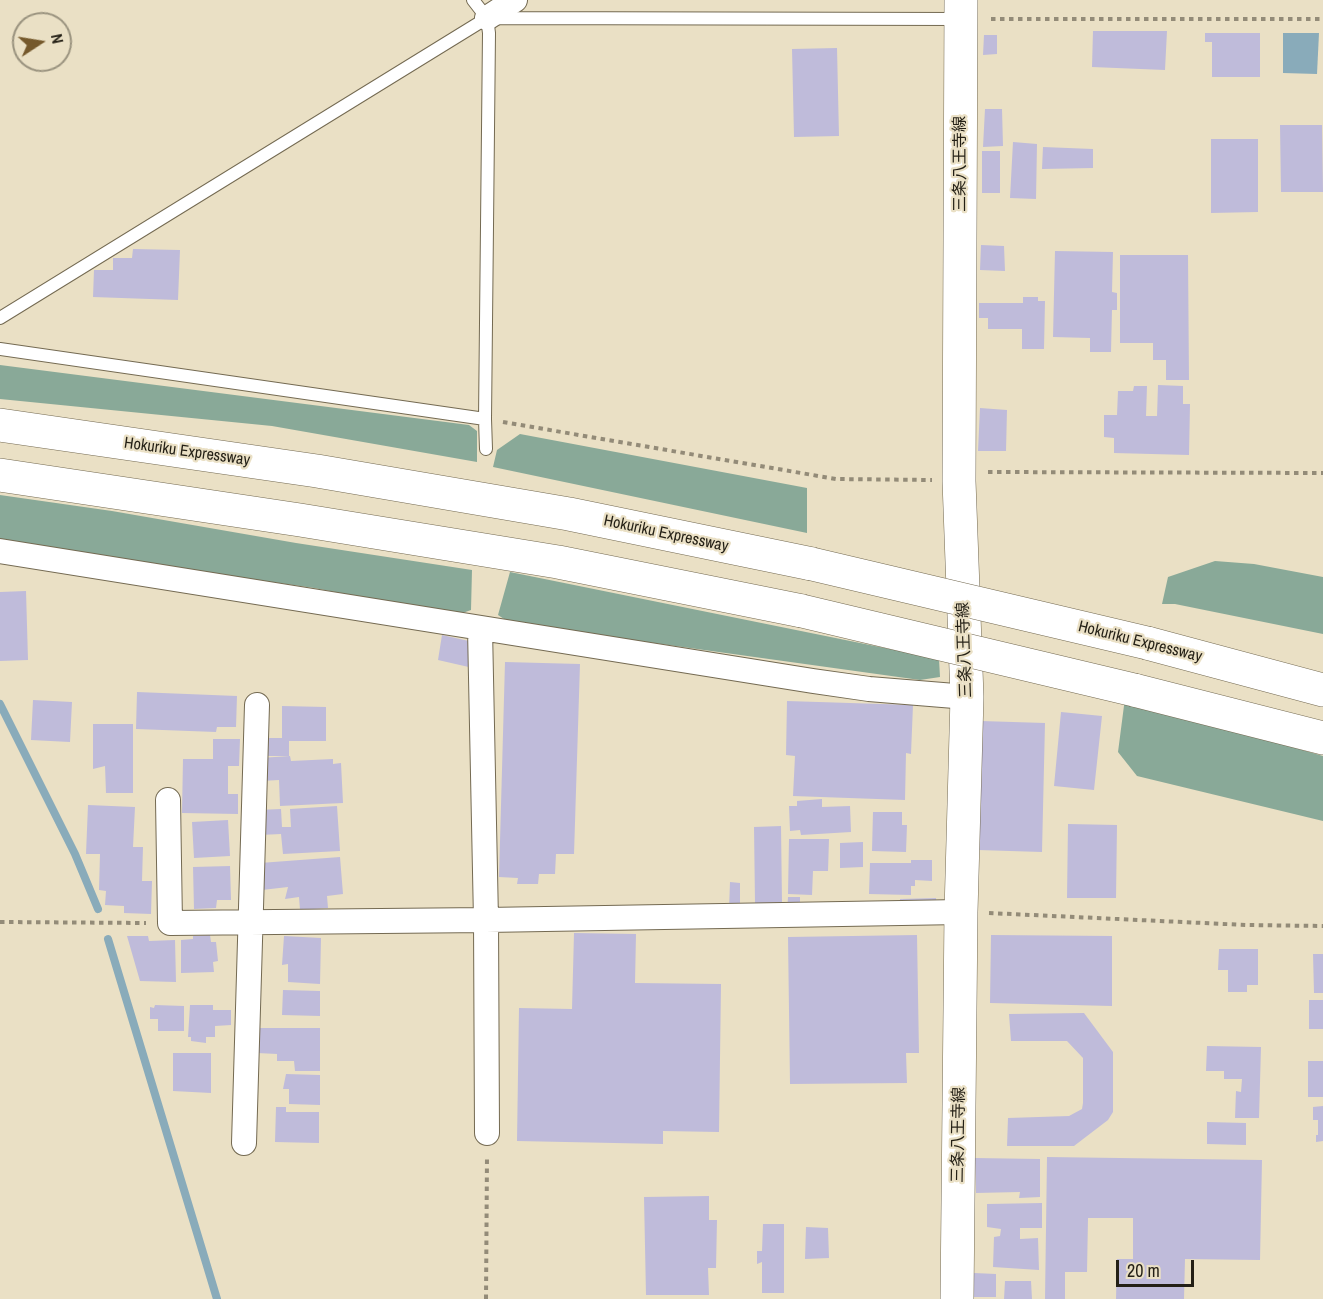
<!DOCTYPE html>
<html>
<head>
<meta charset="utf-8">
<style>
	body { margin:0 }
	#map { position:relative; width:1323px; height:1299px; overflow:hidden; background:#eae0c5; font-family:"Archivo Narrow",sans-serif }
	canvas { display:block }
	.north { position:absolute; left:12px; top:12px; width:60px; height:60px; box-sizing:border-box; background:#eae0c5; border:2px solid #9a937f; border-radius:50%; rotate:78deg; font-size:16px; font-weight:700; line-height:24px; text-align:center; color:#231f15 }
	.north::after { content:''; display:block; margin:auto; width:21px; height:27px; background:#75592c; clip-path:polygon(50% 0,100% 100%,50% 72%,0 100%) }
	.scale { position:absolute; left:1116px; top:1260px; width:78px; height:27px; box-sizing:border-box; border:3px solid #231f15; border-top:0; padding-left:8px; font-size:18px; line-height:21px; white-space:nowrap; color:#231f15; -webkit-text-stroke:4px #eae0c5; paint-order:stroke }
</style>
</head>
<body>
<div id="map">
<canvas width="1323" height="1299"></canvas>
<div class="north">N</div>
<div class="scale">20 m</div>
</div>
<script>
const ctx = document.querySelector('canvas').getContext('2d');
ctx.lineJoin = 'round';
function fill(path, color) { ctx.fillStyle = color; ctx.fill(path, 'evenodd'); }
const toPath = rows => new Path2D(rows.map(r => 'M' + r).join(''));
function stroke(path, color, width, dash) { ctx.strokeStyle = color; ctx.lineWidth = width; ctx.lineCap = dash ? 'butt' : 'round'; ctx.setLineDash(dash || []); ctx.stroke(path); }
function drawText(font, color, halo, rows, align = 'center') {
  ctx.font = font + ' "Archivo Narrow","Noto Sans JP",sans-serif'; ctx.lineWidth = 4.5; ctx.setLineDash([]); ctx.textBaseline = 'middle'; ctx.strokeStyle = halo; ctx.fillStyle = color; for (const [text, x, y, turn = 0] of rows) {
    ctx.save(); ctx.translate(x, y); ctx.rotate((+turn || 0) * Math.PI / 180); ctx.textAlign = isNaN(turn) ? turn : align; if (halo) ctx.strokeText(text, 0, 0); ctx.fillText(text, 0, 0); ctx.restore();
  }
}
fill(toPath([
	[0,365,469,425,477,431,477,462,272,426,0,399],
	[520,434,807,488,807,533,493,467,497,450],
	[0,495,112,511,296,543,472,570,471,610,457,615,314,588,0,543],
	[1215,561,1254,564,1323,577,1323,634,1175,604,1162,604,1168,577],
	[510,572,939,659,940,677,920,680,510,623,498,615],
	[1125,698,1323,756,1323,821,1137,776,1118,752]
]), '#89a998');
fill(toPath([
	[1283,33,1319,33,1317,74,1283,73]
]), '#89abba');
stroke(toPath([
	[0,704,75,854,98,909],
	[108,939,217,1299]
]), '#89abba', 8);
fill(toPath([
	[1093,31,1167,31,1165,70,1092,67],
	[1205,33,1260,33,1260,77,1212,77,1212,42,1205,42],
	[984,35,997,35,997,54,983,55],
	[837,48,839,136,794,137,792,49],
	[985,109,1002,109,1003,146,983,147],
	[1280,125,1322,125,1323,192,1281,192],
	[1211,139,1258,139,1258,212,1211,213],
	[1013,142,1037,144,1036,199,1010,198],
	[1043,147,1093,149,1093,168,1042,169],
	[982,151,1000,151,1000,193,982,193],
	[981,245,1004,246,1005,271,980,270],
	[133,249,180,250,178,300,93,297,94,270,113,270,113,258,132,258],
	[1055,251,1113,252,1112,292,1117,293,1117,310,1112,310,1111,352,1090,352,1090,338,1053,337],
	[1120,255,1188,255,1189,380,1166,380,1166,360,1153,360,1153,343,1120,343],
	[1023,297,1038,297,1038,301,1045,301,1044,349,1022,349,1022,329,988,329,988,318,979,318,979,303,1023,303],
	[1158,385,1183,386,1183,404,1190,404,1189,455,1114,453,1114,438,1104,437,1104,415,1117,415,1118,391,1133,391,1134,386,1147,386,1146,416,1157,416],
	[980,408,1007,410,1006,451,978,451],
	[26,591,28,660,0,661,0,592],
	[442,635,478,643,473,668,438,660],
	[505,662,580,664,574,854,556,854,555,874,539,874,538,884,517,884,518,878,499,877],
	[137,692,237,696,236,727,217,727,216,732,136,729],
	[33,700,72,702,70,742,31,740],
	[787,701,913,705,911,754,906,753,905,800,793,796,795,756,786,755],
	[282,706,326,707,326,741,289,741,289,756,262,756,262,738,282,738],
	[1061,712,1102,716,1094,790,1054,786],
	[981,721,1045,723,1042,852,978,850],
	[93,724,133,724,133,793,106,793,105,766,93,769],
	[213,739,240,739,239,766,228,766,228,794,238,794,238,814,182,813,183,759,213,759],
	[290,756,291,761,333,759,333,764,341,763,343,803,280,806,279,780,261,781,260,758],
	[822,799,822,807,850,806,851,832,801,835,800,830,790,831,789,806,797,806,797,801],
	[88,805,135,807,133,847,143,847,142,881,152,881,151,914,124,913,124,906,105,905,106,891,99,890,100,854,86,854],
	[337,806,340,851,283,854,281,834,260,835,258,810,281,809,282,827,291,827,290,809],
	[873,812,902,812,902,825,907,825,906,852,872,851],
	[228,820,230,856,194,858,192,822],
	[1068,824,1117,825,1116,898,1067,898],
	[781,826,782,903,755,903,754,827],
	[789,839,829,839,828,871,813,871,812,895,788,894],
	[863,842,863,867,840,868,840,843],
	[340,857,343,894,327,896,328,908,300,910,299,897,285,899,288,887,262,890,260,863],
	[911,860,932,860,932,881,915,880,915,886,911,886,911,895,869,894,870,863,911,863],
	[230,866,231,900,217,900,216,908,194,909,193,867],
	[730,882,740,883,740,911,729,910],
	[788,897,800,897,800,913,787,913],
	[936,898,937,910,901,912,900,899],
	[574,933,636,934,635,983,721,984,719,1132,663,1131,663,1144,517,1141,519,1008,572,1009],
	[210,935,211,942,216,942,218,961,213,962,214,972,181,973,181,940,193,939,193,936],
	[917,935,919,1053,906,1053,907,1083,790,1084,788,937],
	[991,935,1112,936,1112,1006,990,1003],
	[127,936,148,936,149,941,175,940,176,982,140,981],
	[284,936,321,938,320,984,288,982,288,964,282,965],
	[1219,949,1258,949,1258,985,1247,985,1247,992,1228,992,1228,970,1218,970],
	[1313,954,1323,954,1323,993,1314,993],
	[283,990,320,991,320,1016,282,1015],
	[1309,1000,1323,1000,1323,1029,1309,1029],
	[155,1005,184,1006,184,1031,158,1031,158,1019,150,1019,150,1007,154,1008],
	[190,1005,213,1005,213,1010,231,1010,231,1025,215,1026,215,1037,206,1037,206,1043,191,1041,191,1037,188,1037],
	[1084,1013,1113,1052,1113,1112,1108,1120,1074,1146,1007,1146,1008,1118,1069,1116,1082,1109,1083,1103,1083,1058,1067,1041,1011,1041,1009,1014],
	[258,1028,320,1028,320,1071,295,1071,294,1061,277,1061,277,1054,257,1053],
	[1207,1046,1261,1047,1259,1118,1235,1118,1236,1091,1241,1092,1242,1079,1224,1079,1224,1071,1206,1071],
	[173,1053,211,1053,211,1093,173,1091],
	[1308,1061,1323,1061,1323,1097,1308,1097],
	[286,1074,320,1075,320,1105,289,1104,289,1089,283,1089],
	[1323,1106,1323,1141,1316,1142,1316,1135,1318,1135,1318,1120,1313,1120,1313,1107],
	[276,1107,286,1107,286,1112,319,1112,319,1143,275,1142],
	[1207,1122,1246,1123,1246,1145,1207,1144],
	[1047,1157,1262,1160,1260,1260,1185,1259,1184,1299,1116,1299,1117,1259,1133,1259,1133,1218,1088,1218,1087,1272,1065,1272,1065,1299,1045,1299],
	[975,1158,1040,1159,1040,1197,1019,1198,1020,1192,976,1193],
	[709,1196,709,1220,717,1220,716,1268,708,1268,709,1295,646,1295,644,1197],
	[1042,1203,1042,1228,1020,1228,1020,1239,1038,1238,1039,1270,993,1267,994,1237,1000,1236,1001,1229,987,1227,987,1204],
	[763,1224,784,1224,784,1293,762,1293,762,1262,757,1264,757,1251,762,1251],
	[806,1227,828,1228,829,1258,805,1259],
	[974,1273,996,1274,996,1297,974,1297],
	[1005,1281,1031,1281,1032,1299,1004,1299]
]), '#bfbbda');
const service = toPath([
	[473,0,487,18,489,33,485,419,486,449],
	[0,318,487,18,961,19],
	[0,349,485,419]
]);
const minor = toPath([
	[487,18,515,0],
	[0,551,813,681,869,689,967,697],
	[480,629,486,920,487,1133],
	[168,800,170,923,486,920,961,912],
	[244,1143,257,705]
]);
const secondary = toPath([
	[957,1299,961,912,967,697,959,481,961,0]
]);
const motorway = toPath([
	[0,425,317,471,569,514,812,564],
	[0,475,300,520,558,562,802,611],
	[1147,643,1323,690],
	[1134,690,1323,738]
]);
stroke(service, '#746a52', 14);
stroke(minor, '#746a52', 26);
stroke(secondary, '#746a52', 34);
stroke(motorway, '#746a52', 34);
stroke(toPath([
	[991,19,1323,19],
	[503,422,836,479,932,480],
	[988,472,1323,473],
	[989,913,1246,925,1323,926],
	[0,922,146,923],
	[486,1299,487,1156]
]), '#938b78', 4, [4.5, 4.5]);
stroke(service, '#fff', 12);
stroke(minor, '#fff', 24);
stroke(secondary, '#fff', 33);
stroke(motorway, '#fff', 33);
const motorwayBridge = toPath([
	[812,564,1147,643],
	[802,611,1134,690]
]);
stroke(motorwayBridge, '#746a52', 34, []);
stroke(motorwayBridge, '#fff', 33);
drawText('16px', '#231f15', '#eae0c5', [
	["三条八王寺線",961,164,-90],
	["Hokuriku Expressway",187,452,8],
	["Hokuriku Expressway",666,534,12],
	["Hokuriku Expressway",1140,642,14],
	["三条八王寺線",965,650,-92],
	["三条八王寺線",959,1135,-89]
]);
</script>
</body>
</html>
